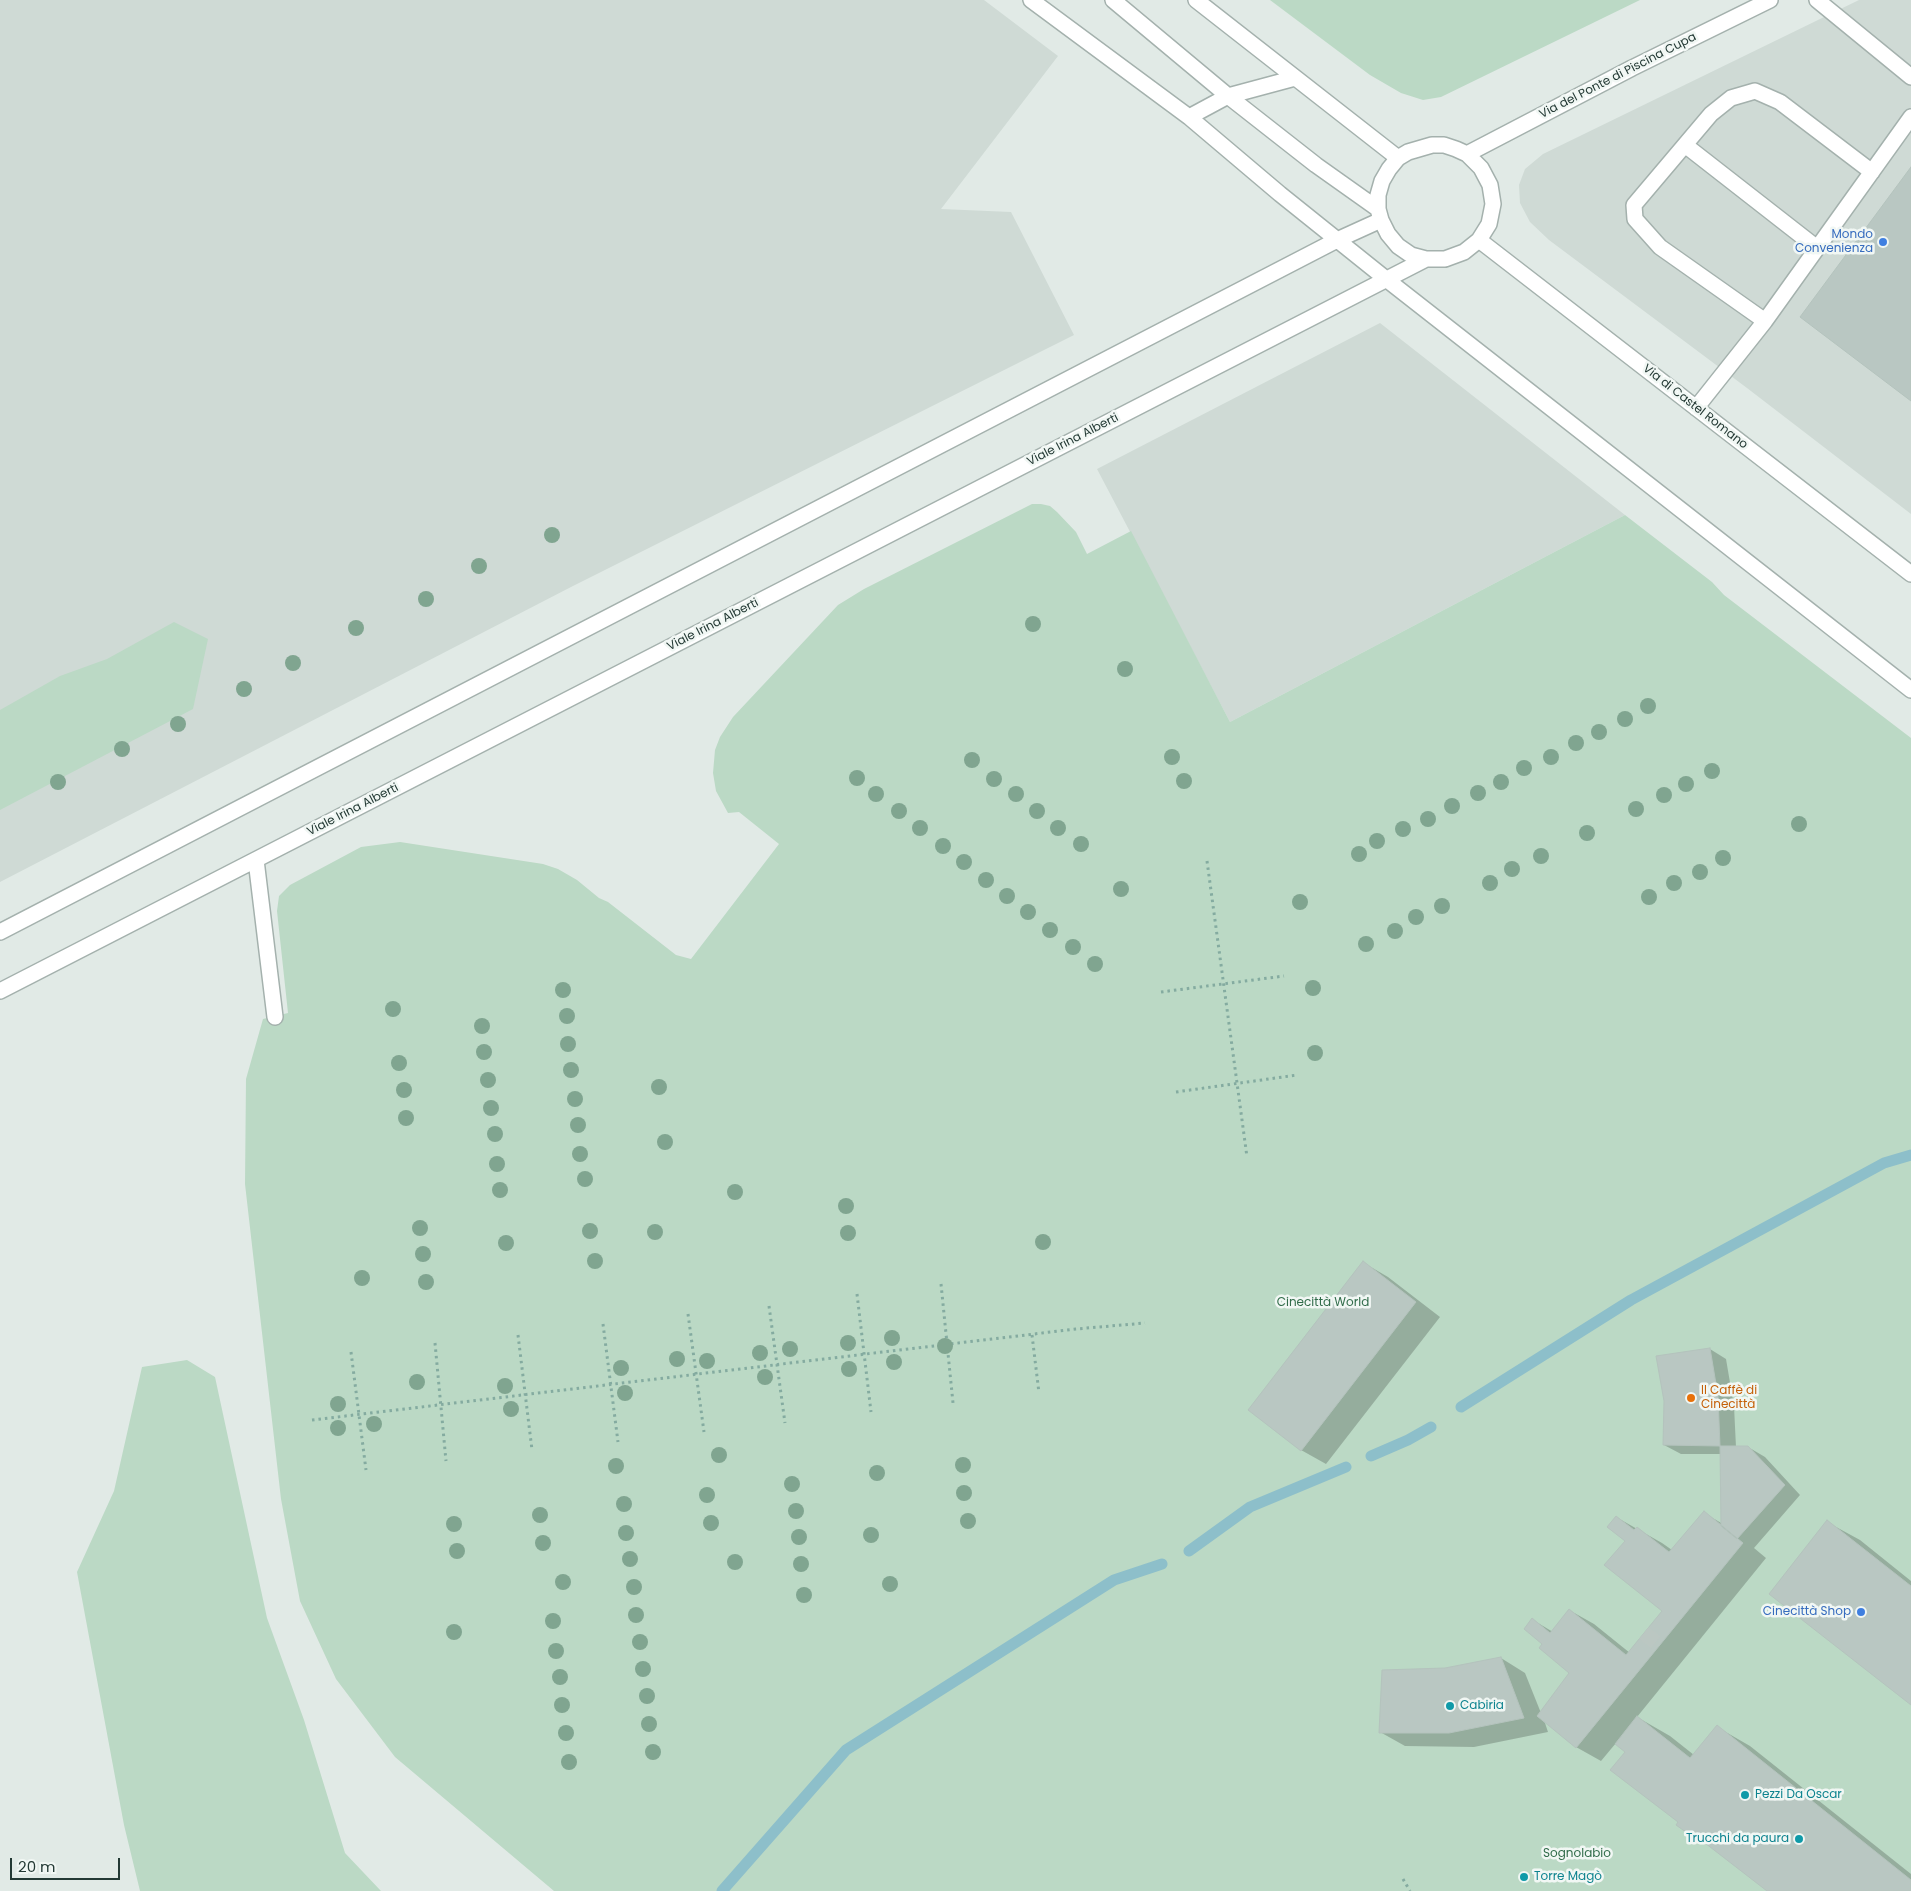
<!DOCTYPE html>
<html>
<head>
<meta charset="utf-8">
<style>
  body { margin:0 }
  #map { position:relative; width:1911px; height:1891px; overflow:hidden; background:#e1eae6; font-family:Poppins,sans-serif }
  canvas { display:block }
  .scale { position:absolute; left:10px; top:1858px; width:110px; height:22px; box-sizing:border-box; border:2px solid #233934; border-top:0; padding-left:6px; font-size:15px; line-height:18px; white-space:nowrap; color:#233934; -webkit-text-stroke:4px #f1f7f4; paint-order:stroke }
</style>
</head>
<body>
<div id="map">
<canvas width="1911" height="1891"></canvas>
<div class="scale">20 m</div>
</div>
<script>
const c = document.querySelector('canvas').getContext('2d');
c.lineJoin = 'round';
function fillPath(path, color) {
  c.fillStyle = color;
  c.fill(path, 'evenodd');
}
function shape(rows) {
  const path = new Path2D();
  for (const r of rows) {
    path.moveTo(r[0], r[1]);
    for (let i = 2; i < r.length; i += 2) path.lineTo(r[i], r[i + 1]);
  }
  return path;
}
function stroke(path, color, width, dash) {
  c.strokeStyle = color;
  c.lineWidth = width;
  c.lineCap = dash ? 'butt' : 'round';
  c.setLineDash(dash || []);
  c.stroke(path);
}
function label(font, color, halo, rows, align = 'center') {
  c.font = font + ' Poppins,sans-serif';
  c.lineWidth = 5;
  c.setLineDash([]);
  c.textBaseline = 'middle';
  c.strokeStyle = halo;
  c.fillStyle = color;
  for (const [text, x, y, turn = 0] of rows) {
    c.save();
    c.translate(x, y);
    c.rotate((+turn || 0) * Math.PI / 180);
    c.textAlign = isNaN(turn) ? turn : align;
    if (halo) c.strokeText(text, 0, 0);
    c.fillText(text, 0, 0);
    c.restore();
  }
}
fillPath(shape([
  [0,0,984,0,1058,56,941,209,1011,212,1074,335,571,587,0,882],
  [1859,0,1911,0,1911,514,1747,388,1549,240,1530,222,1520,203,1519,185,1525,169,1543,154],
  [1380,323,1625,515,1230,722,1097,469]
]), '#cfdad5');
fillPath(shape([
  [1270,0,1640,0,1441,97,1423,100,1401,93,1370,75],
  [1032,504,1041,504,1050,506,1057,512,1076,532,1087,554,1131,531,1230,722,1625,515,1712,582,1724,595,1911,738,1911,1891,554,1891,395,1757,336,1679,300,1601,281,1499,245,1184,246,1079,263,1019,288,1013,277,911,279,896,290,885,361,847,400,842,543,864,558,869,577,880,599,898,608,902,676,955,691,959,779,844,739,812,728,813,716,791,713,773,715,750,720,737,733,717,838,605,864,589],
  [174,622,208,639,193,709,0,810,0,710,60,676,107,659],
  [187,1360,215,1377,267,1618,304,1720,345,1853,381,1891,140,1891,124,1825,77,1572,114,1491,142,1367]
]), '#bbd9c5');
fillPath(shape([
  [1364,1263,1388,1277,1440,1317,1326,1464,1301,1450],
  [1710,1349,1726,1359,1734,1406,1736,1447,1748,1447,1765,1457,1800,1495,1754,1548,1766,1558,1637,1717,1670,1736,1694,1755,1717,1727,1750,1746,1911,1874,1911,1891,1769,1891,1710,1846,1678,1824,1679,1822,1626,1751,1616,1743,1601,1761,1576,1747,1544,1720,1548,1732,1474,1747,1405,1746,1380,1732,1445,1669,1501,1658,1525,1673,1541,1713,1571,1673,1543,1644,1533,1620,1553,1632,1569,1610,1594,1624,1630,1653,1664,1611,1626,1541,1616,1517,1662,1543,1672,1550,1704,1513,1723,1524,1722,1454,1681,1454,1664,1445],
  [1827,1522,1860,1540,1911,1581,1911,1703]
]), '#0003');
stroke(shape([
  [1461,1407,1631,1300,1884,1163,1911,1155],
  [1371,1456,1408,1440,1431,1427],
  [1189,1551,1250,1507,1346,1467],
  [722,1891,846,1750,1114,1580,1162,1564]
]), '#8dbfca', 11);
const building = shape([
  [1911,167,1911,401,1800,317,1911,167],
  [1363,1261,1416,1302,1301,1451,1248,1410,1363,1261],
  [1710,1348,1718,1396,1720,1446,1663,1445,1664,1401,1656,1356,1710,1348],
  [1720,1446,1748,1446,1785,1485,1737,1539,1721,1526,1720,1446],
  [1704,1511,1743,1543,1576,1748,1537,1716,1569,1673,1539,1648,1542,1644,1524,1629,1532,1618,1550,1633,1569,1609,1626,1655,1662,1611,1604,1565,1625,1541,1607,1527,1616,1516,1634,1530,1637,1527,1669,1552,1704,1511],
  [1827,1520,1911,1586,1911,1705,1769,1594,1827,1520],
  [1501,1657,1524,1718,1449,1733,1379,1733,1382,1670,1445,1668,1501,1657],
  [1637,1716,1690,1758,1717,1725,1911,1880,1911,1891,1767,1891,1692,1833,1690,1835,1676,1825,1678,1822,1610,1770,1625,1752,1615,1744,1637,1716]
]);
fillPath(building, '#b9c7c2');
stroke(building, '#b4c3bd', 1);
stroke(shape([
  [1644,1633,1659,1645]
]), '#bbc7c2', 15, [15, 8]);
const minor = shape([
  [1031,0,1189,117,1280,194,1386,279,1911,690],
  [1113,0,1228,96,1316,165,1378,209,1381,220,1388,234,1398,246,1411,255,1426,259,1445,259,1464,252,1479,240,1489,224,1493,204,1490,185,1481,168,1467,154,1456,149,1444,145,1432,145,1408,152,1398,158,1389,169,1382,181,1378,195,1378,209],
  [1196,0,1398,158],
  [1817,0,1911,77],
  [1189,117,1228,96,1295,78],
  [1685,145,1817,248],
  [1467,154,1632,68,1770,0],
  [1479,240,1911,574],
  [1765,321,1660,247,1635,219,1634,205,1711,114,1731,98,1755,91,1780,102,1872,172],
  [1696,408,1765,321,1911,117],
  [256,860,275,1017],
  [0,932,1337,240,1381,220],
  [0,991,1426,259]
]);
stroke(minor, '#a4b1ad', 18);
stroke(shape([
  [1207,861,1247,1157],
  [1161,992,1284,976],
  [1176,1092,1297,1075],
  [941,1284,953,1403],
  [857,1294,871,1412],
  [769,1306,785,1423],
  [688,1314,704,1432],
  [603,1324,618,1442],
  [518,1335,532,1450],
  [1032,1335,1039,1393],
  [435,1343,446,1461],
  [351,1352,366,1470],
  [312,1420,1076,1329,1145,1323],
  [1403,1879,1410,1891]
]), '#84aba0', 3, [2.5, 4]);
stroke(minor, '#fff', 15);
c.fillStyle = '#80a590';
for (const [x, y] of [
  [552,535],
  [479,566],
  [426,599],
  [1033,624],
  [356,628],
  [293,663],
  [1125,669],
  [244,689],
  [1648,706],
  [1625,719],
  [178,724],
  [1599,732],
  [1576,743],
  [122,749],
  [1172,757],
  [1551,757],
  [972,760],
  [1524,768],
  [1712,771],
  [857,778],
  [994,779],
  [1184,781],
  [58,782],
  [1501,782],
  [1686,784],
  [1478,793],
  [876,794],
  [1016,794],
  [1664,795],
  [1452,806],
  [1636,809],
  [899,811],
  [1037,811],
  [1428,819],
  [1799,824],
  [920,828],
  [1058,828],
  [1403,829],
  [1587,833],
  [1377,841],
  [1081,844],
  [943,846],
  [1359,854],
  [1541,856],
  [1723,858],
  [964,862],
  [1512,869],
  [1700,872],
  [986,880],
  [1490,883],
  [1674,883],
  [1121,889],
  [1007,896],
  [1649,897],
  [1300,902],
  [1442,906],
  [1028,912],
  [1416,917],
  [1050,930],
  [1395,931],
  [1366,944],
  [1073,947],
  [1095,964],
  [1313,988],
  [563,990],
  [393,1009],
  [567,1016],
  [482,1026],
  [568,1044],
  [484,1052],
  [1315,1053],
  [399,1063],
  [571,1070],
  [488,1080],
  [659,1087],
  [404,1090],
  [575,1099],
  [491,1108],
  [406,1118],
  [578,1125],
  [495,1134],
  [665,1142],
  [580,1154],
  [497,1164],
  [585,1179],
  [500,1190],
  [735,1192],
  [846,1206],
  [420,1228],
  [590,1231],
  [655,1232],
  [848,1233],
  [1043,1242],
  [506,1243],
  [423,1254],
  [595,1261],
  [362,1278],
  [426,1282],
  [892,1338],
  [848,1343],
  [945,1346],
  [790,1349],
  [760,1353],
  [677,1359],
  [707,1361],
  [894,1362],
  [621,1368],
  [849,1369],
  [765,1377],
  [417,1382],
  [505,1386],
  [625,1393],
  [338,1404],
  [511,1409],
  [374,1424],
  [338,1428],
  [719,1455],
  [963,1465],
  [616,1466],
  [877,1473],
  [792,1484],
  [964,1493],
  [707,1495],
  [624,1504],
  [796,1511],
  [540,1515],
  [968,1521],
  [711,1523],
  [454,1524],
  [626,1533],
  [871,1535],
  [799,1537],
  [543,1543],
  [457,1551],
  [630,1559],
  [735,1562],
  [801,1564],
  [563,1582],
  [890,1584],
  [634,1587],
  [804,1595],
  [636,1615],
  [553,1621],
  [454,1632],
  [640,1642],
  [556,1651],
  [643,1669],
  [560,1677],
  [647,1696],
  [562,1705],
  [649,1724],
  [566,1733],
  [653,1752],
  [569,1762]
]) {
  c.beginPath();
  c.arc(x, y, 8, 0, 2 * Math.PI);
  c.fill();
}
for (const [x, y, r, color] of [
  [1883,242,5,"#3f7fe0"],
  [1691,1398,5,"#e8710a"],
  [1861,1612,5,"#3f7fe0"],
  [1450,1706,5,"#0f9aa8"],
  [1745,1795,5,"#0f9aa8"],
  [1799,1839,5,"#0f9aa8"],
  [1524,1877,5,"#0f9aa8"]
]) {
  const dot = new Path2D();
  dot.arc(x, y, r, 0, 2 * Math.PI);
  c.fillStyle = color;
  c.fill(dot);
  stroke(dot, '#f1f7f4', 2);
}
label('12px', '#233934', '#f1f7f4', [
  ["Via del Ponte di Piscina Cupa",1618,76,-27],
  ["Via di Castel Romano",1695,407,38],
  ["Viale Irina Alberti",1073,440,-27],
  ["Viale Irina Alberti",713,625,-27],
  ["Viale Irina Alberti",353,810,-27]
]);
label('12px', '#366cbe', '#f1f7f4', [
  ["Mondo",1873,235],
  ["Convenienza",1873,249],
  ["Cinecittà Shop",1851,1612]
], 'right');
label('12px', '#316c4a', '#f1f7f4', [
  ["Cinecittà World",1323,1303],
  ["Sognolabio",1577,1854]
]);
label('12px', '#c56008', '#f1f7f4', [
  ["Il Caffè di",1701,1391],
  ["Cinecittà",1701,1405]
], 'left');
label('12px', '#0d838f', '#f1f7f4', [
  ["Cabiria",1460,1706],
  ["Pezzi Da Oscar",1755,1795],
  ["Trucchi da paura",1789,1839,"right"],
  ["Torre Magò",1534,1877]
], 'left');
</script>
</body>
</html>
